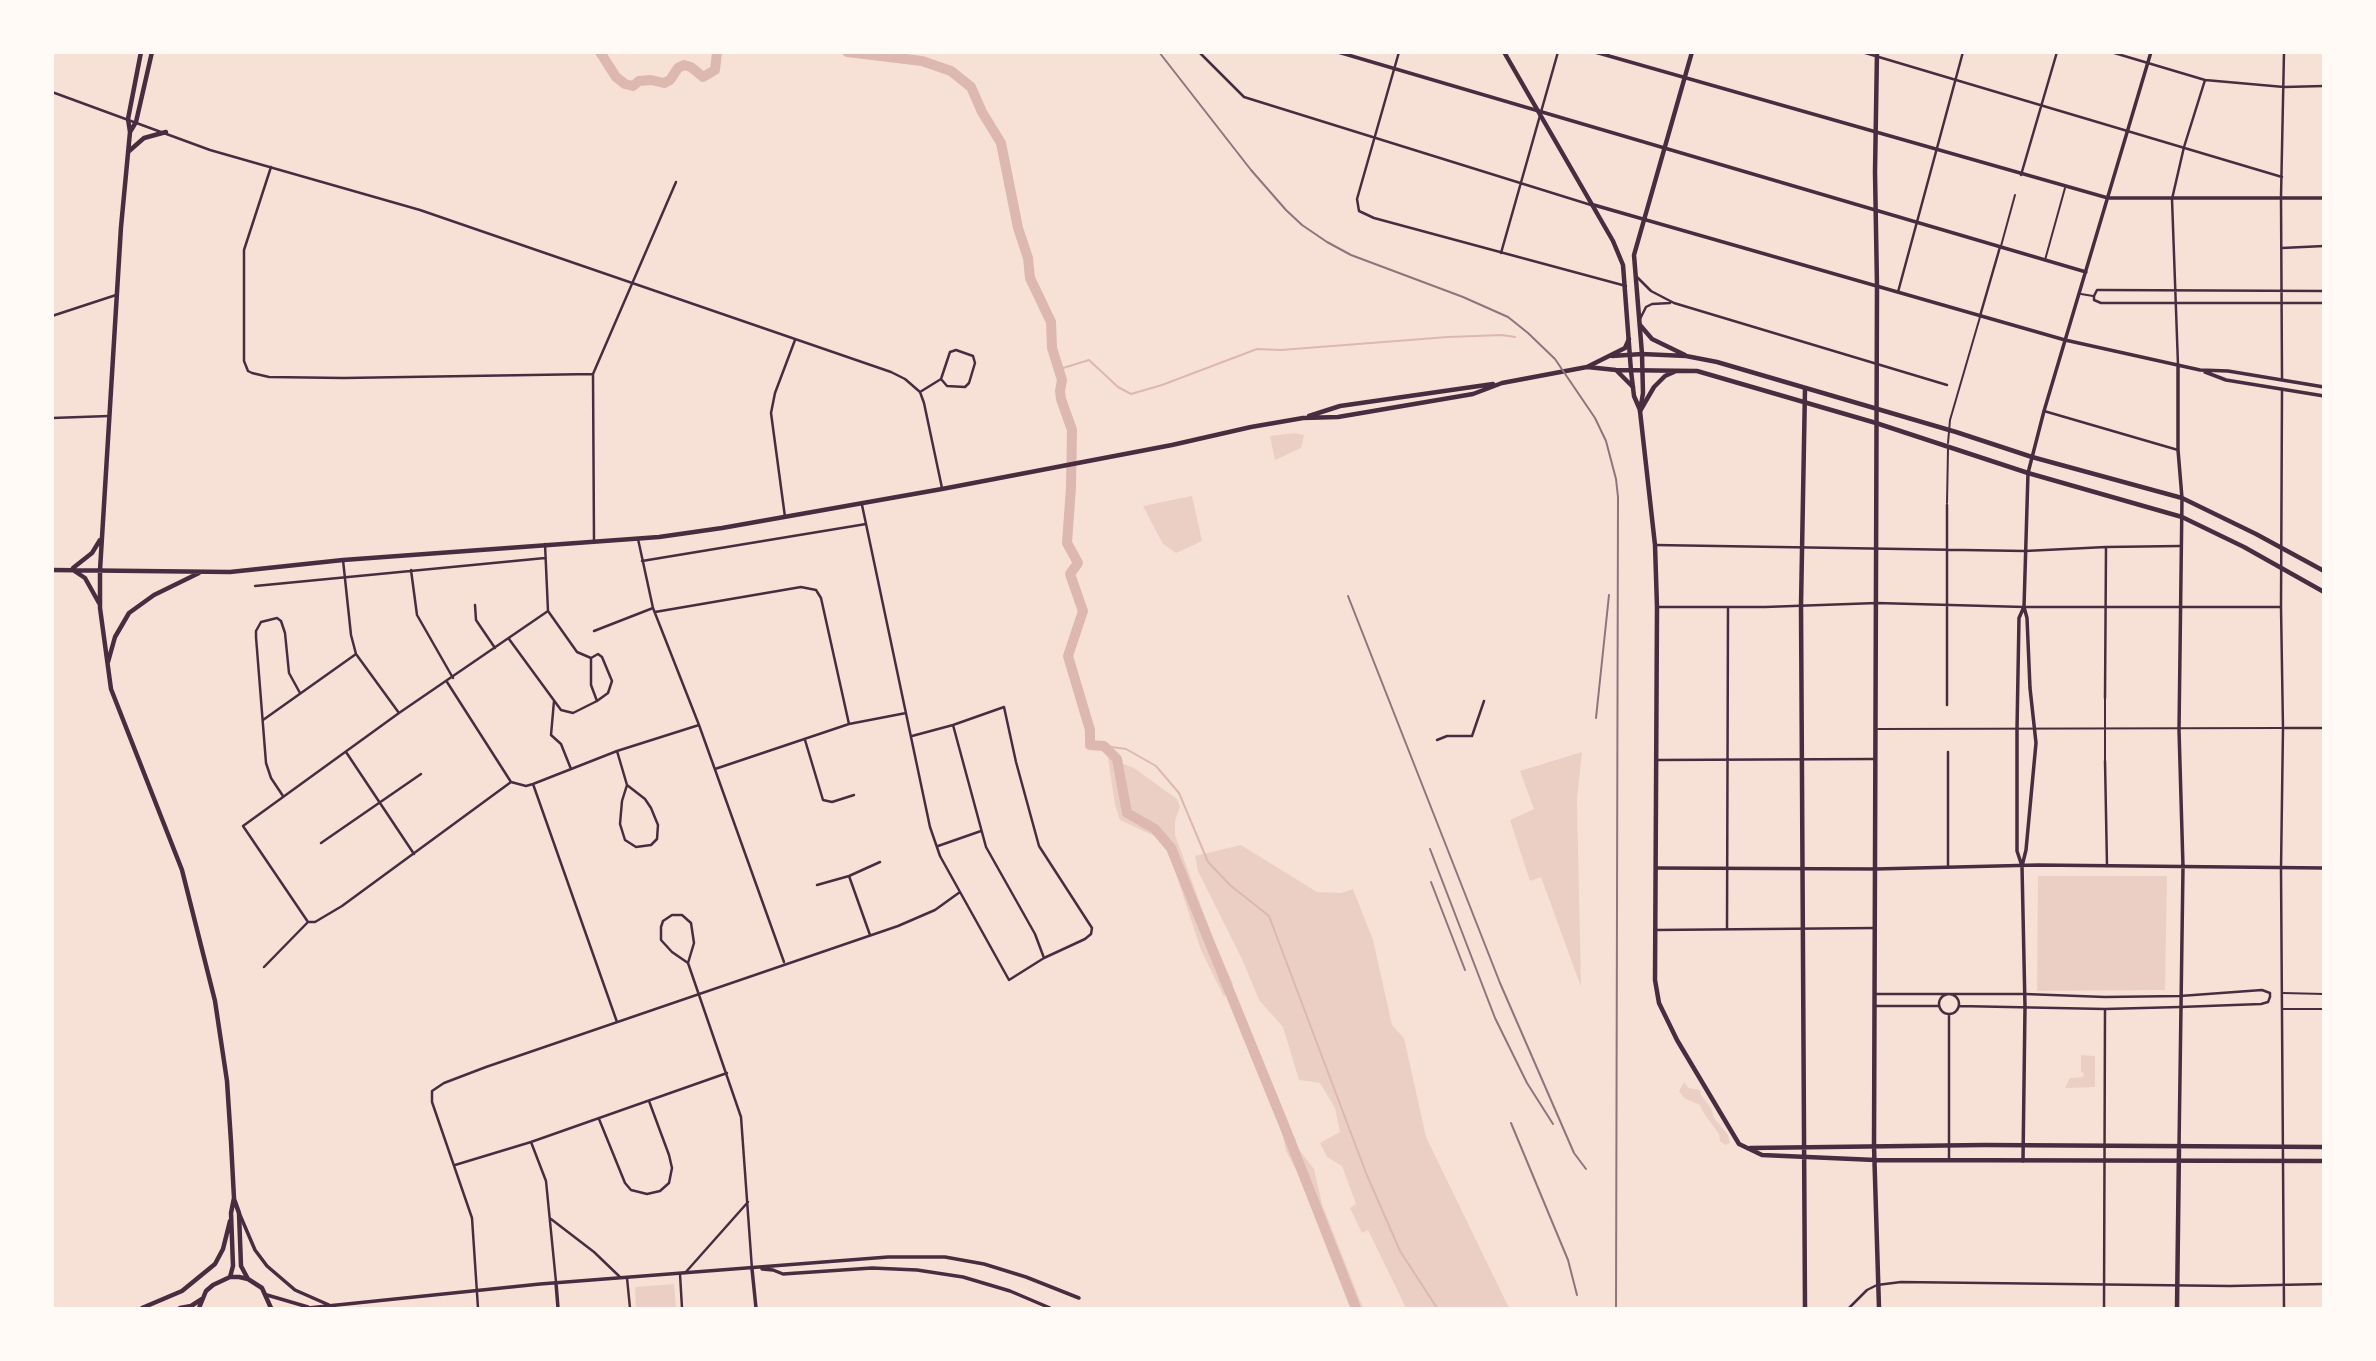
<!DOCTYPE html>
<html>
<head>
<meta charset="utf-8">
<style>
  body { margin:0 }
  #map { position:relative; width:2376px; height:1361px; overflow:hidden; background:#f7e1d7; font-family:Figtree,sans-serif }
  canvas { display:block }
  .frame { position:absolute; inset:0; border:54px solid #fffaf5; pointer-events:none }
</style>
</head>
<body>
<div id="map">
<canvas width="2376" height="1361"></canvas>
<div class="frame"></div>
</div>
<script>
const c = document.querySelector('canvas').getContext('2d');
c.lineJoin = 'round';
function fillPath(path, color) {
  c.fillStyle = color;
  c.fill(path, 'evenodd');
}
function shape(rows) {
  const path = new Path2D();
  for (const r of rows) {
    if (r.length === 3) {
      path.moveTo(r[0] + r[2], r[1]);
      path.arc(r[0], r[1], r[2], 0, 2 * Math.PI);
      continue;
    }
    path.moveTo(r[0], r[1]);
    for (let i = 2; i < r.length; i += 2) path.lineTo(r[i], r[i + 1]);
  }
  return path;
}
function stroke(path, color, width, dash) {
  c.strokeStyle = color;
  c.lineWidth = width;
  c.lineCap = dash ? 'butt' : 'round';
  c.setLineDash(dash || []);
  c.stroke(path);
}
fillPath(shape([
  [1294,433,1304,435,1301,448,1275,460,1270,436],
  [1192,496,1202,541,1176,553,1163,544,1143,506],
  [1582,752,1577,799,1581,987,1541,877,1530,881,1510,820,1534,809,1520,771],
  [1108,758,1134,768,1177,799,1180,807,1175,821,1175,835,1214,941,1233,984,1224,997,1201,950,1165,841,1120,820,1115,805],
  [1241,845,1317,892,1341,893,1353,889,1373,940,1392,1025,1404,1038,1426,1137,1509,1308,1406,1308,1368,1230,1362,1233,1350,1208,1356,1204,1342,1166,1327,1157,1320,1143,1340,1132,1335,1108,1320,1083,1299,1080,1283,1027,1259,1000,1242,959,1198,871,1195,856],
  [2038,876,2167,876,2165,990,2037,991],
  [2081,1055,2095,1056,2095,1087,2065,1088,2070,1078,2083,1077,2084,1073,2081,1072],
  [1684,1082,1689,1088,1700,1090,1701,1095,1711,1108,1714,1118,1728,1135,1730,1143,1725,1145,1720,1141,1719,1134,1703,1112,1700,1105,1684,1098,1679,1091],
  [1283,1137,1295,1137,1297,1147,1314,1169,1322,1204,1363,1308,1350,1308,1297,1172,1286,1151],
  [674,1284,676,1308,636,1308,635,1287]
]), '#ebcfc5');
stroke(shape([
  [1060,369,1089,360,1118,387,1131,394,1162,385,1257,349,1281,350,1448,337,1502,335,1515,337],
  [1104,746,1126,749,1156,766,1179,793,1208,862,1230,885,1269,916,1366,1173,1400,1251,1437,1308]
]), '#dcb8b0', 2);
stroke(shape([
  [600,52,616,77,625,84,633,86,639,81,651,80,664,83,670,80,678,68,684,65,691,67,703,77,715,70,717,52],
  [847,52,922,61,951,71,971,87,982,112,1001,143,1018,228,1028,258,1030,278,1051,322,1052,348,1062,380,1060,391,1061,399,1072,430,1071,487,1067,543,1078,563,1070,574,1083,611,1068,656,1090,730,1090,745,1104,746,1117,759,1127,813,1155,829,1171,848,1284,1125,1356,1308]
]), '#dcb8b0', 10);
stroke(shape([
  [2001,246,2015,195],
  [2283,993,2324,994],
  [2283,1009,2324,1009]
]), '#4a2c40', 2);
stroke(shape([
  [2045,260,2065,188],
  [2081,294,2093,296],
  [1948,443,1950,420,1980,317],
  [1947,503,1948,449],
  [1878,729,2282,728],
  [2105,760,2105,699]
]), '#4a2c40', 2);
stroke(shape([
  [1199,52,1244,97,1591,205],
  [1399,52,1357,199,1359,211,1374,218,1626,286],
  [1862,52,2282,177],
  [2111,52,2205,80,2284,87,2324,86],
  [52,92,210,150,420,210,891,372,905,379,920,392,924,403,942,488],
  [271,167,244,250,244,361,248,371,252,373,269,377,344,378,593,374],
  [2021,175,2057,52],
  [2282,248,2324,246],
  [1501,253,1558,52],
  [1636,276,1651,291,1674,303,1947,385],
  [2324,291,2101,290,2097,290,2094,296,2094,300,2101,303,2324,303],
  [1898,292,1963,52],
  [52,316,116,295],
  [1980,316,2000,247],
  [1640,319,1646,307,1652,304,1670,303],
  [2178,365,2172,199,2184,147,2205,80],
  [2282,379,2281,197,2284,52],
  [2282,389,2281,607,2283,728,2281,869,2284,1308],
  [920,392,941,379,947,386,965,387,969,383,975,363,973,356,956,350,950,352,941,379],
  [2044,411,2178,450],
  [52,418,109,416],
  [862,505,930,827,940,856,1009,980,1044,958,1035,934,986,847,953,725],
  [785,517,771,413,775,393,795,340],
  [638,539,653,608,699,725,784,962],
  [594,542,593,374,676,182],
  [1655,545,2025,551,2106,547,2180,546],
  [343,560,351,635,356,654,399,713],
  [642,561,866,524],
  [411,570,417,615,453,678],
  [255,586,545,558],
  [475,605,476,620,495,648],
  [1657,607,1765,607,1877,603,2024,607,2280,607],
  [548,611,399,713,243,826,308,922,315,922,342,906,511,782,526,786,533,784,617,751,699,725],
  [655,612,801,587,816,590,821,598,849,724],
  [594,631,653,608],
  [509,639,561,710,573,713,597,701,591,685,591,658,577,652,548,611,545,544],
  [591,658,598,654,602,657,612,681,608,693,597,701],
  [447,682,511,782],
  [2105,698,2106,547],
  [554,701,551,735,561,744,571,769],
  [1947,705,1947,505],
  [263,720,356,654],
  [2285,728,2324,728],
  [912,736,953,725,1004,707,1016,762,1039,846,1092,928,1091,934,1085,939,1044,958],
  [805,740,823,800,832,802,854,795],
  [1437,740,1447,736,1472,736,1484,701],
  [617,751,627,785,645,799,651,808,658,825,657,839,651,845,636,847,625,840,620,824,622,801,627,785],
  [346,752,414,854],
  [1948,752,1948,867],
  [1656,760,1874,759],
  [2105,761,2107,866],
  [715,769,849,724,906,713],
  [533,784,617,1022],
  [283,796,271,778,266,763,256,637,256,631,261,622,277,618,281,621,285,633,289,673,300,693],
  [321,843,421,774],
  [938,846,981,831],
  [849,876,870,935],
  [817,885,849,876,880,862],
  [1727,929,1728,607],
  [1655,930,1875,928],
  [688,963,672,952,661,940,661,927,663,921,672,915,682,915,691,923,694,943,688,963,741,1117,752,1269],
  [264,967,308,922],
  [1949,1004,10],
  [1876,994,2025,994,2105,997,2180,996,2262,990,2270,993,2270,997,2268,1002,2261,1004,2180,1007,2105,1009,1959,1006],
  [1876,1006,1939,1006],
  [599,1119,625,1183,631,1190,647,1194,660,1191,669,1183,672,1168,669,1155,649,1101],
  [531,1142,546,1181,556,1282],
  [1949,1160,1949,1014],
  [455,1165,531,1142,727,1073],
  [551,1219,594,1252,620,1277],
  [685,1273,748,1202],
  [680,1274,682,1308],
  [627,1278,630,1308],
  [478,1308,472,1218,432,1102,432,1091,444,1083,486,1067,898,926,935,910,960,892],
  [1849,1308,1867,1290,1877,1285,1901,1282,2230,1286,2324,1284],
  [2104,1308,2105,1009]
]), '#4a2c40', 2.5);
stroke(shape([
  [1338,52,2086,272],
  [1595,52,2108,198,2324,198],
  [1594,205,2065,340,2200,370,2228,371,2324,387],
  [2178,365,2178,450,2182,498,2179,730,2183,867,2179,1147],
  [2205,372,2226,380,2324,396],
  [2022,866,2017,851,2017,729,2019,618,2023,609],
  [1656,868,1875,869,2038,865,2324,868],
  [2023,1161,2025,1007,2022,866,2026,850,2036,743,2030,688,2027,618,2024,607,2028,473,2044,411,2151,52],
  [240,1215,255,1250,267,1266,295,1290,329,1305],
  [752,1269,756,1308],
  [762,1269,773,1270,783,1274,872,1268,917,1270,963,1277,1010,1291,1050,1308],
  [556,1283,558,1308],
  [267,1295,308,1307],
  [308,1308,540,1284,888,1257,945,1257,984,1264,1026,1277,1079,1298]
]), '#4a2c40', 3.5);
stroke(shape([
  [1504,52,1613,241,1623,265,1631,371,1634,396,1640,410],
  [1692,52,1634,255,1642,354,1643,393,1640,411,1655,545,1657,607,1655,980,1659,1003,1677,1040,1739,1144,1762,1155,1875,1160,2324,1161],
  [1877,52,1875,172,1877,286,1874,1146,1879,1308],
  [1750,1148,1984,1145,2324,1147],
  [1805,1308,1801,605,1805,389],
  [2177,1308,2179,1147]
]), '#4a2c40', 4.5);
stroke(shape([
  [141,52,128,119,130,132,121,227,100,570,100,608,111,689,182,870,215,1001,227,1081,231,1142,234,1198,231,1213,233,1266,230,1277],
  [130,132,136,122,152,52],
  [128,152,144,138,166,132],
  [1640,325,1652,339,1685,355],
  [1612,356,1642,354,1686,356,1717,362,1956,432,2032,457,2182,498,2256,534,2324,571],
  [1587,367,1616,370,1697,371,1876,423,2028,473,2182,517,2244,547,2324,592],
  [1617,371,1633,387],
  [1502,383,1587,367,1625,348,1629,339],
  [1640,411,1654,387,1665,376,1676,371],
  [1309,416,1340,406,1493,384],
  [73,568,92,553,100,540],
  [52,570,230,572,343,560,659,537,722,528,942,489,1172,445,1251,427,1303,418,1338,417,1473,394,1502,383],
  [73,570,85,578,99,603],
  [108,662,115,637,129,613,154,595,199,573],
  [234,1199,239,1213,241,1266,248,1279],
  [142,1308,182,1291,215,1264,223,1249,230,1221],
  [180,1308,191,1306,202,1299],
  [199,1308,206,1291,213,1285,230,1277,239,1277,248,1279,262,1288,271,1308]
]), '#4a2c40', 4.5);
stroke(shape([
  [1159,52,1251,170,1286,210,1302,225,1327,242,1351,255,1463,297,1508,317,1528,333,1555,359,1595,418,1606,441,1616,479,1618,497,1616,1308],
  [1348,596,1500,983,1574,1153,1586,1169],
  [1596,718,1609,595],
  [1430,849,1495,1018,1527,1083,1553,1124],
  [1431,882,1465,970],
  [1511,1123,1568,1260,1577,1295]
]), '#8f747c', 2);
</script>
</body>
</html>
